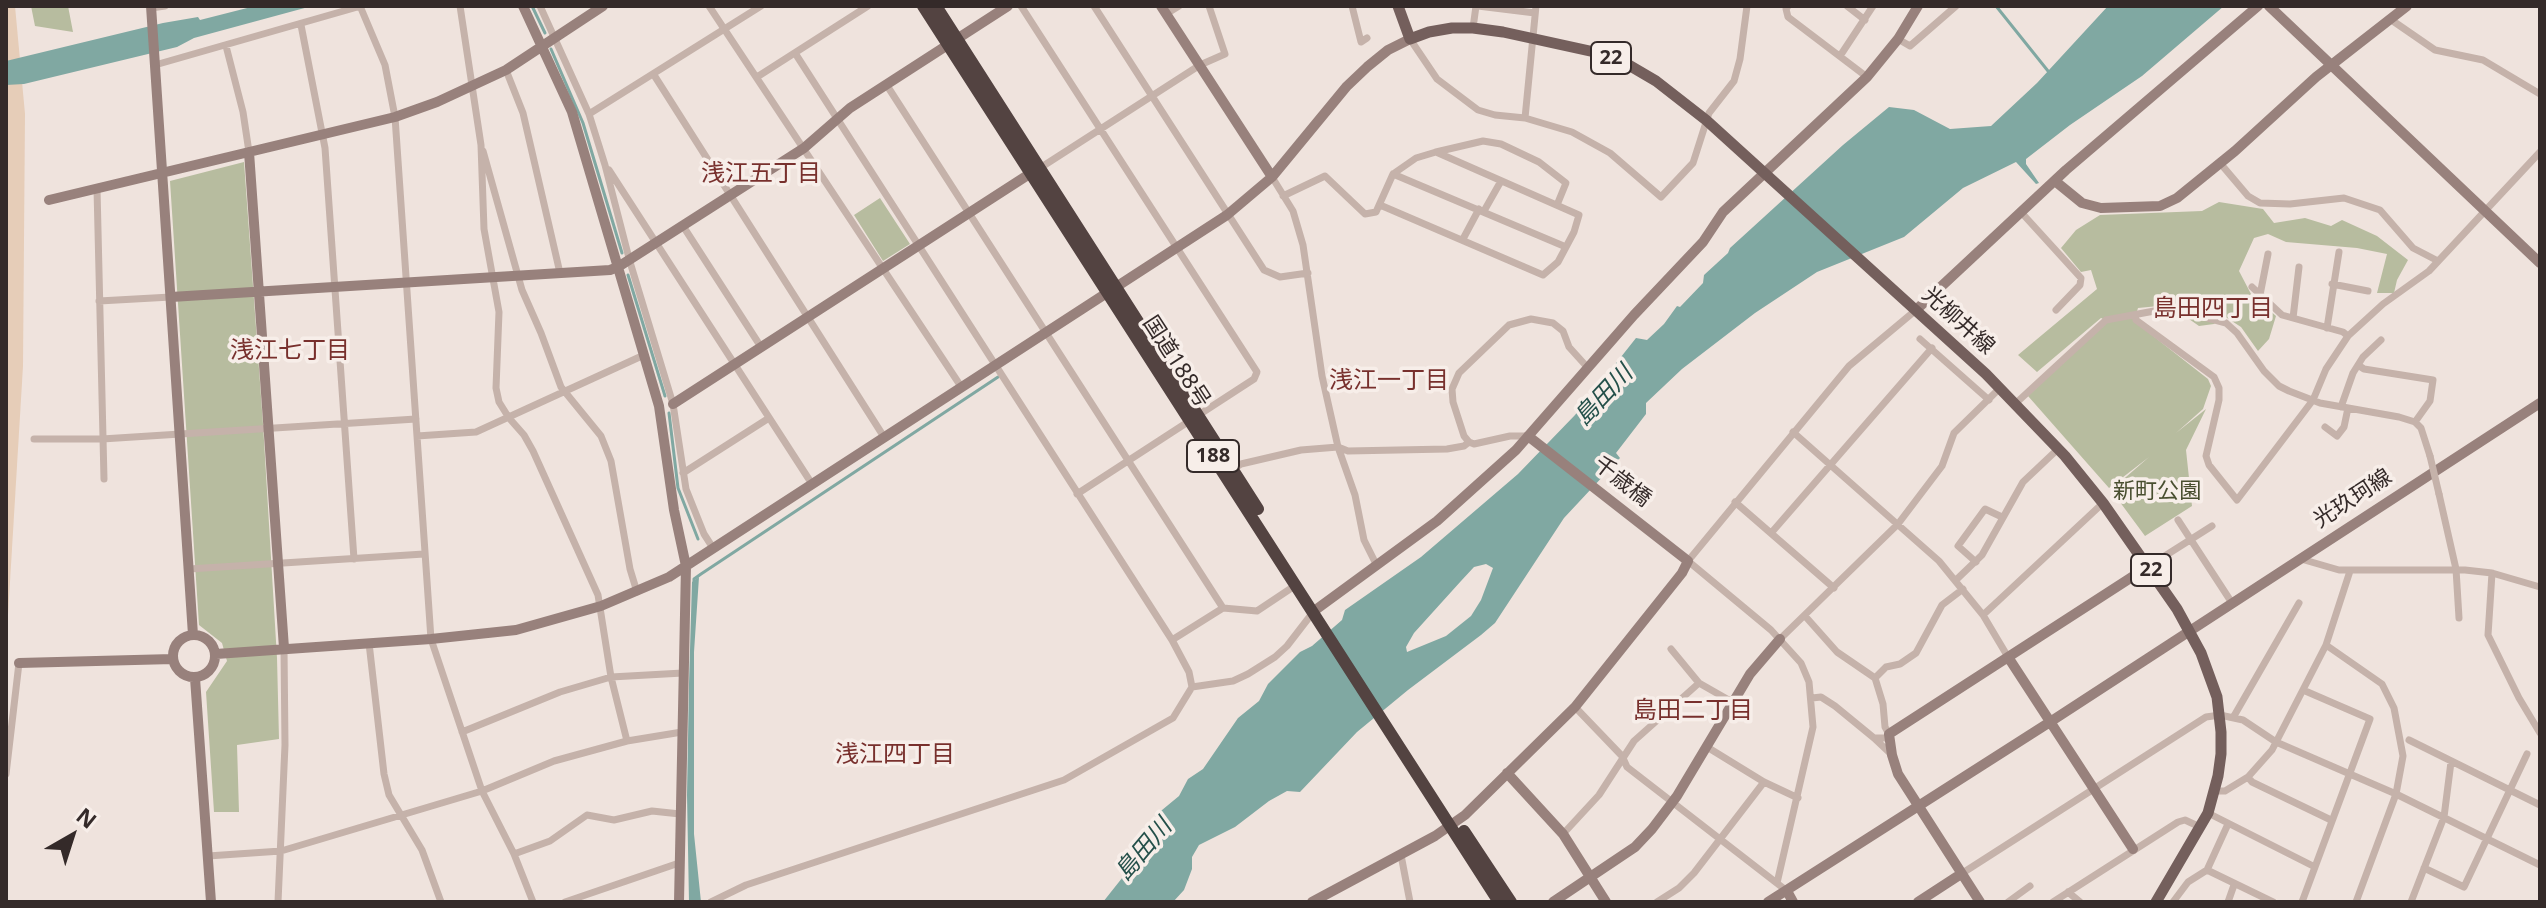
<!DOCTYPE html>
<html>
<head>
<meta charset="utf-8">
<style>
  body { margin:0 }
  #map { position:relative; width:2546px; height:908px; overflow:hidden; background:#efe3dd; font-family:"Noto Sans",sans-serif }
  canvas { display:block }
  .frame { position:absolute; inset:0; border:8px solid #342a29; pointer-events:none }
  .north { position:absolute; left:32px; top:796px; width:80px; height:80px; -webkit-text-stroke:6px #f7eee9; paint-order:stroke; rotate:39deg; font-size:22px; font-weight:700; line-height:32px; text-align:center; color:#342a29 }
  .north::after { content:''; display:block; margin:auto; width:28px; height:36px; background:#342a29; clip-path:polygon(50% 0,100% 100%,50% 72%,0 100%) }
</style>
</head>
<body>
<div id="map">
<canvas width="2546" height="908"></canvas>
<div class="frame"></div>
<div class="north">N</div>
</div>
<script>
const c = document.querySelector('canvas').getContext('2d');
c.lineJoin = 'round';
function fillPath(path, color) {
  c.fillStyle = color;
  c.fill(path, 'evenodd');
}
function shape(rows) {
  const path = new Path2D();
  for (const r of rows) {
    if (r.length === 3) {
      path.moveTo(r[0] + r[2], r[1]);
      path.arc(r[0], r[1], r[2], 0, 2 * Math.PI);
      continue;
    }
    path.moveTo(r[0], r[1]);
    for (let i = 2; i < r.length; i += 2) path.lineTo(r[i], r[i + 1]);
  }
  return path;
}
function stroke(path, color, width, dash) {
  c.strokeStyle = color;
  c.lineWidth = width;
  c.lineCap = dash ? 'butt' : 'round';
  c.setLineDash(dash || []);
  c.stroke(path);
}
function label(font, color, halo, rows, align = 'center') {
  c.font = font + ' "Noto Sans","Noto Sans JP",sans-serif';
  c.lineWidth = 7;
  c.setLineDash([]);
  c.textBaseline = 'middle';
  c.strokeStyle = halo;
  c.fillStyle = color;
  for (const [text, x, y, turn = 0] of rows) {
    c.save();
    c.translate(x, y);
    c.rotate((+turn || 0) * Math.PI / 180);
    c.textAlign = isNaN(turn) ? turn : align;
    if (halo) c.strokeText(text, 0, 0);
    c.fillText(text, 0, 0);
    c.restore();
  }
}
fillPath(shape([
  [31,6,68,6,73,32,35,26],
  [244,162,263,424,277,658,279,739,237,745,239,812,214,812,206,692,227,661,222,643,199,625,170,181],
  [880,198,910,244,883,261,854,215],
  [2219,202,2263,209,2274,223,2305,218,2331,226,2342,220,2377,236,2408,260,2397,280,2394,293,2377,293,2387,254,2357,248,2286,242,2268,234,2254,238,2239,271,2251,294,2276,316,2269,339,2258,351,2241,327,2224,316,2214,324,2199,326,2169,305,2138,308,2134,321,2208,379,2211,386,2203,409,2176,433,2206,409,2186,450,2192,506,2145,536,2111,490,2149,457,2109,488,2028,396,2107,321,2101,318,2037,372,2018,355,2097,289,2091,270,2081,272,2061,248,2076,230,2100,215,2202,211]
]), '#b7bc9f');
fillPath(shape([
  [6,6,15,6,25,114,23,366,6,648]
]), '#e6cdb8');
fillPath(shape([
  [255,6,312,6,194,38,177,47,24,84,6,85,6,61,163,23,198,17,200,20],
  [2108,6,2224,6,2142,76,2070,125,2026,159,2026,164,2039,183,2036,184,2016,162,1963,188,1904,237,1817,272,1755,313,1682,369,1646,403,1646,414,1616,453,1620,458,1564,518,1495,623,1481,635,1408,690,1357,732,1300,792,1287,791,1269,801,1235,827,1199,845,1192,857,1192,869,1184,890,1173,902,1103,902,1134,863,1133,854,1156,815,1179,796,1188,779,1203,769,1238,718,1259,701,1268,684,1300,652,1312,646,1342,620,1345,610,1421,557,1518,474,1575,415,1636,338,1647,340,1664,324,1677,306,1680,307,1703,283,1704,275,1728,253,1730,248,1843,145,1889,107,1914,110,1950,129,1991,126,2037,83],
  [1486,564,1493,568,1481,600,1471,616,1446,636,1407,652,1406,647,1414,633,1461,581,1474,567],
  [699,577,694,652,694,834,701,902,689,902,687,795,689,684,692,582]
]), '#80a8a2');
stroke(shape([
  [532,6,545,33],
  [1996,6,2048,71],
  [551,49,583,123,622,253],
  [628,275,665,396],
  [669,413,678,488,698,539],
  [694,582,694,579,701,574,998,377]
]), '#80a8a2', 3);
stroke(shape([
  [360,6,385,65,395,117,431,639,482,791,514,854,533,902],
  [460,6,481,145,484,229,499,312,496,388,499,402,509,418,524,435,533,451,598,595,611,677,627,741],
  [540,6,589,114,605,165,630,262,673,404,686,489,704,534,713,548],
  [709,6,962,388],
  [1021,6,1257,372,1254,379,1077,494],
  [1094,6,1264,270,1280,277,1308,273],
  [1352,6,1361,42,1367,38],
  [1478,6,1535,13],
  [1788,6,1786,9,1788,17,1867,77],
  [1847,6,1865,20],
  [151,8,165,6],
  [1166,14,1179,6],
  [2390,19,2435,50,2483,60,2540,94],
  [301,25,325,148,354,559],
  [1473,28,1476,6],
  [1410,39,1437,79,1478,110,1495,115,1525,118,1572,132,1610,153,1661,197,1693,163,1709,113,1734,81,1740,59,1747,6],
  [1898,39,1910,46,1956,6],
  [226,46,243,112,249,152],
  [1840,56,1873,6],
  [155,65,361,6],
  [506,70,523,113,560,273],
  [654,75,884,437],
  [757,77,868,6],
  [886,84,1223,608],
  [589,114,761,6],
  [1525,118,1536,6],
  [483,151,522,290,541,333,561,387,601,436,611,461,630,569,637,592],
  [1436,152,1483,141,1501,144,1539,162,1566,183,1557,205],
  [2220,163,2248,196,2260,203,2290,204,2344,198,2380,210,2413,248,2438,261],
  [1040,168,1200,65,1225,54,1209,6],
  [609,170,812,484],
  [1393,174,1566,247],
  [1272,177,1293,211,1303,245,1322,376,1338,447,1355,495,1364,540,1377,566],
  [97,189,104,479],
  [1283,196,1325,176,1365,214,1376,212,1393,174,1416,158,1436,152,1579,215,1574,232,1558,262,1543,275,1380,205],
  [1484,211,1501,181],
  [2020,211,2081,278,2080,285,2056,310],
  [683,226,761,347],
  [1463,239,1479,209],
  [2332,284,2368,291],
  [2252,287,2282,315,2343,332,2348,336],
  [2260,295,2268,254],
  [99,301,171,297],
  [2135,315,2136,320,2214,377,2219,388,2219,400,2206,456,2209,465,2237,500,2313,400,2326,369,2348,336,2383,304,2429,271,2540,152],
  [2293,318,2299,267],
  [2327,328,2339,252],
  [1920,339,1989,400],
  [2358,365,2364,369,2433,380,2430,401,2415,422],
  [2015,404,2106,320,2165,309,2178,310,2226,323,2237,333,2264,371,2279,386,2289,391,2320,403,2399,417,2415,422,2421,428,2430,456],
  [2341,407,2353,373,2363,357,2381,340],
  [2325,427,2337,436,2344,427,2348,408],
  [1793,432,1939,561,1983,615,2008,657],
  [417,436,476,432,644,355],
  [34,439,102,439,416,419],
  [1469,442,1464,436,1453,402,1452,389,1459,373,1509,325,1531,319,1553,323,1563,331,1569,347,1588,368],
  [1230,471,1241,464,1301,450,1338,447,1348,451,1447,449,1464,446,1469,442,1474,444,1510,436,1528,436],
  [683,473,769,418],
  [2439,494,2456,569,2459,618],
  [1735,502,1834,588],
  [2178,520,2232,603],
  [1772,532,1932,348],
  [2301,559,2339,570,2465,570,2492,573,2540,587],
  [1976,562,1958,546,1985,509,2002,517],
  [2149,566,2212,526],
  [189,569,424,554],
  [2492,573,2488,635,2519,698,2540,733],
  [1956,580,1982,555,2023,482,2059,448],
  [1983,615,2103,503],
  [1805,616,1837,652,1875,678,1883,704,1885,727,1889,734],
  [1780,639,1898,524,1942,466,1954,433,2000,388],
  [1172,640,1223,608,1257,611,1296,585],
  [369,643,384,774,389,795,422,850,441,902],
  [2326,645,2382,684,2394,708,2403,756,2396,794,2356,902],
  [1671,649,1699,683,1734,703],
  [1875,678,1886,667,1900,664,1916,653,1942,605,1963,589],
  [1192,687,1233,681,1248,674,1275,657,1287,646,1314,611],
  [1812,698,1821,697,1835,706,1874,738],
  [1575,707,1622,756,1627,767,1787,891],
  [2234,716,2299,603],
  [462,732,560,692,611,677,683,673],
  [1888,738,1874,738,1892,755],
  [2409,740,2540,805],
  [1707,747,1764,782,1798,798],
  [6,774,19,663],
  [2248,777,2252,782,2331,820],
  [2214,791,2225,791,2248,777,2272,750,2326,645,2350,571],
  [2208,813,2315,867],
  [1563,834,1599,795,1634,741,1699,683],
  [514,854,550,841,587,815,614,820,652,811,680,814],
  [1401,855,1410,902],
  [208,856,281,851,482,791,554,761,627,741,682,732],
  [2424,868,2464,887,2527,754],
  [2207,870,2273,902],
  [1961,874,2206,717,2220,715,2243,720,2276,742,2396,794,2540,865],
  [1777,883,1813,727,1809,682,1801,663,1771,630,1688,561,1849,366,1916,310],
  [2068,892,2080,902],
  [278,902,285,745,284,648],
  [565,902,679,863],
  [711,902,746,885,1064,780,1173,718,1192,687,1189,672,1172,640,795,53],
  [1657,902,1679,888,1694,873,1764,782],
  [2008,902,2030,886],
  [2053,902,2178,822,2185,820,2200,827],
  [2173,902,2188,882,2207,870,2228,824],
  [2228,902,2234,885],
  [2302,902,2370,719,2303,690],
  [2411,902,2444,817,2451,762]
]), '#c5b2aa', 7);
stroke(shape([
  [151,6,193,635],
  [523,6,572,112,659,406,674,510,686,566,679,902],
  [1161,6,1272,177],
  [2269,6,2540,263],
  [249,152,284,648],
  [2055,181,2082,203,2101,208,2160,206,2177,198,2235,151,2316,77,2407,6],
  [49,200,395,117,437,102,506,70,603,6],
  [171,297,610,270,618,267,804,148,850,108,1008,6],
  [1916,310,2066,170,2258,6],
  [673,404,1031,173],
  [1314,611,1437,521,1516,450,1634,315,1703,242,1723,212,1867,77,1898,39,1918,6],
  [194,656,21],
  [216,654,431,639,516,630,601,606,669,577,1227,215,1272,177,1347,86,1367,67,1388,50,1410,39],
  [2008,657,2133,849],
  [19,663,173,659],
  [195,678,211,902],
  [1507,773,1563,834,1606,902],
  [1787,891,1793,902],
  [1312,902,1435,836,1465,815,1575,707,1682,573,1688,561,1528,436],
  [1553,902,1635,847,1652,829,1677,796,1750,674,1780,639],
  [1768,902,2050,722,2540,403],
  [1918,902,1961,874],
  [1980,902,1898,774,1892,755,1889,734,2149,566]
]), '#98817c', 10);
stroke(shape([
  [1398,6,1410,39,1429,32,1452,28,1473,28,1503,32,1599,53,1627,64,1656,81,1706,120,1986,374,2065,456,2103,503,2177,609,2201,653,2217,697,2221,732,2221,754,2218,776,2208,813,2156,902]
]), '#745f5c', 11);
stroke(shape([
  [923,6,1499,902],
  [936,6,1258,509],
  [1464,831,1511,902]
]), '#534341', 12);
stroke(shape([
  [2430,456,2439,494]
]), '#c5b2aa', 7);
for (const [x, y, w] of [
  [1611,58,40],
  [1213,456,52],
  [2151,570,40]
]) {
  const box = new Path2D();
  box.roundRect(x - w / 2, y - 16, w, 32, 6);
  c.fillStyle = '#f7eee9';
  c.fill(box);
  stroke(box, '#342a29', 2);
}
label('bold 20px', '#342a29', null, [
  ["22",1611,58],
  ["188",1213,456],
  ["22",2151,570]
]);
label('22px', '#342a29', '#f7eee9', [
  ["光柳井線",1958,321,42],
  ["国道188号",1176,362,57],
  ["千歳橋",1622,482,38],
  ["光玖珂線",2353,499,-33]
]);
label('22px', '#494f30', '#f7eee9', [
  ["新町公園",2157,492]
]);
label('24px', '#78302d', '#f7eee9', [
  ["浅江五丁目",761,174],
  ["島田四丁目",2213,309],
  ["浅江七丁目",290,351],
  ["浅江一丁目",1389,381],
  ["島田二丁目",1693,711],
  ["浅江四丁目",895,755]
]);
label('italic 24px', '#24504a', '#f7eee9', [
  ["島田川",1604,396,-47],
  ["島田川",1144,850,-50]
]);
</script>
</body>
</html>
